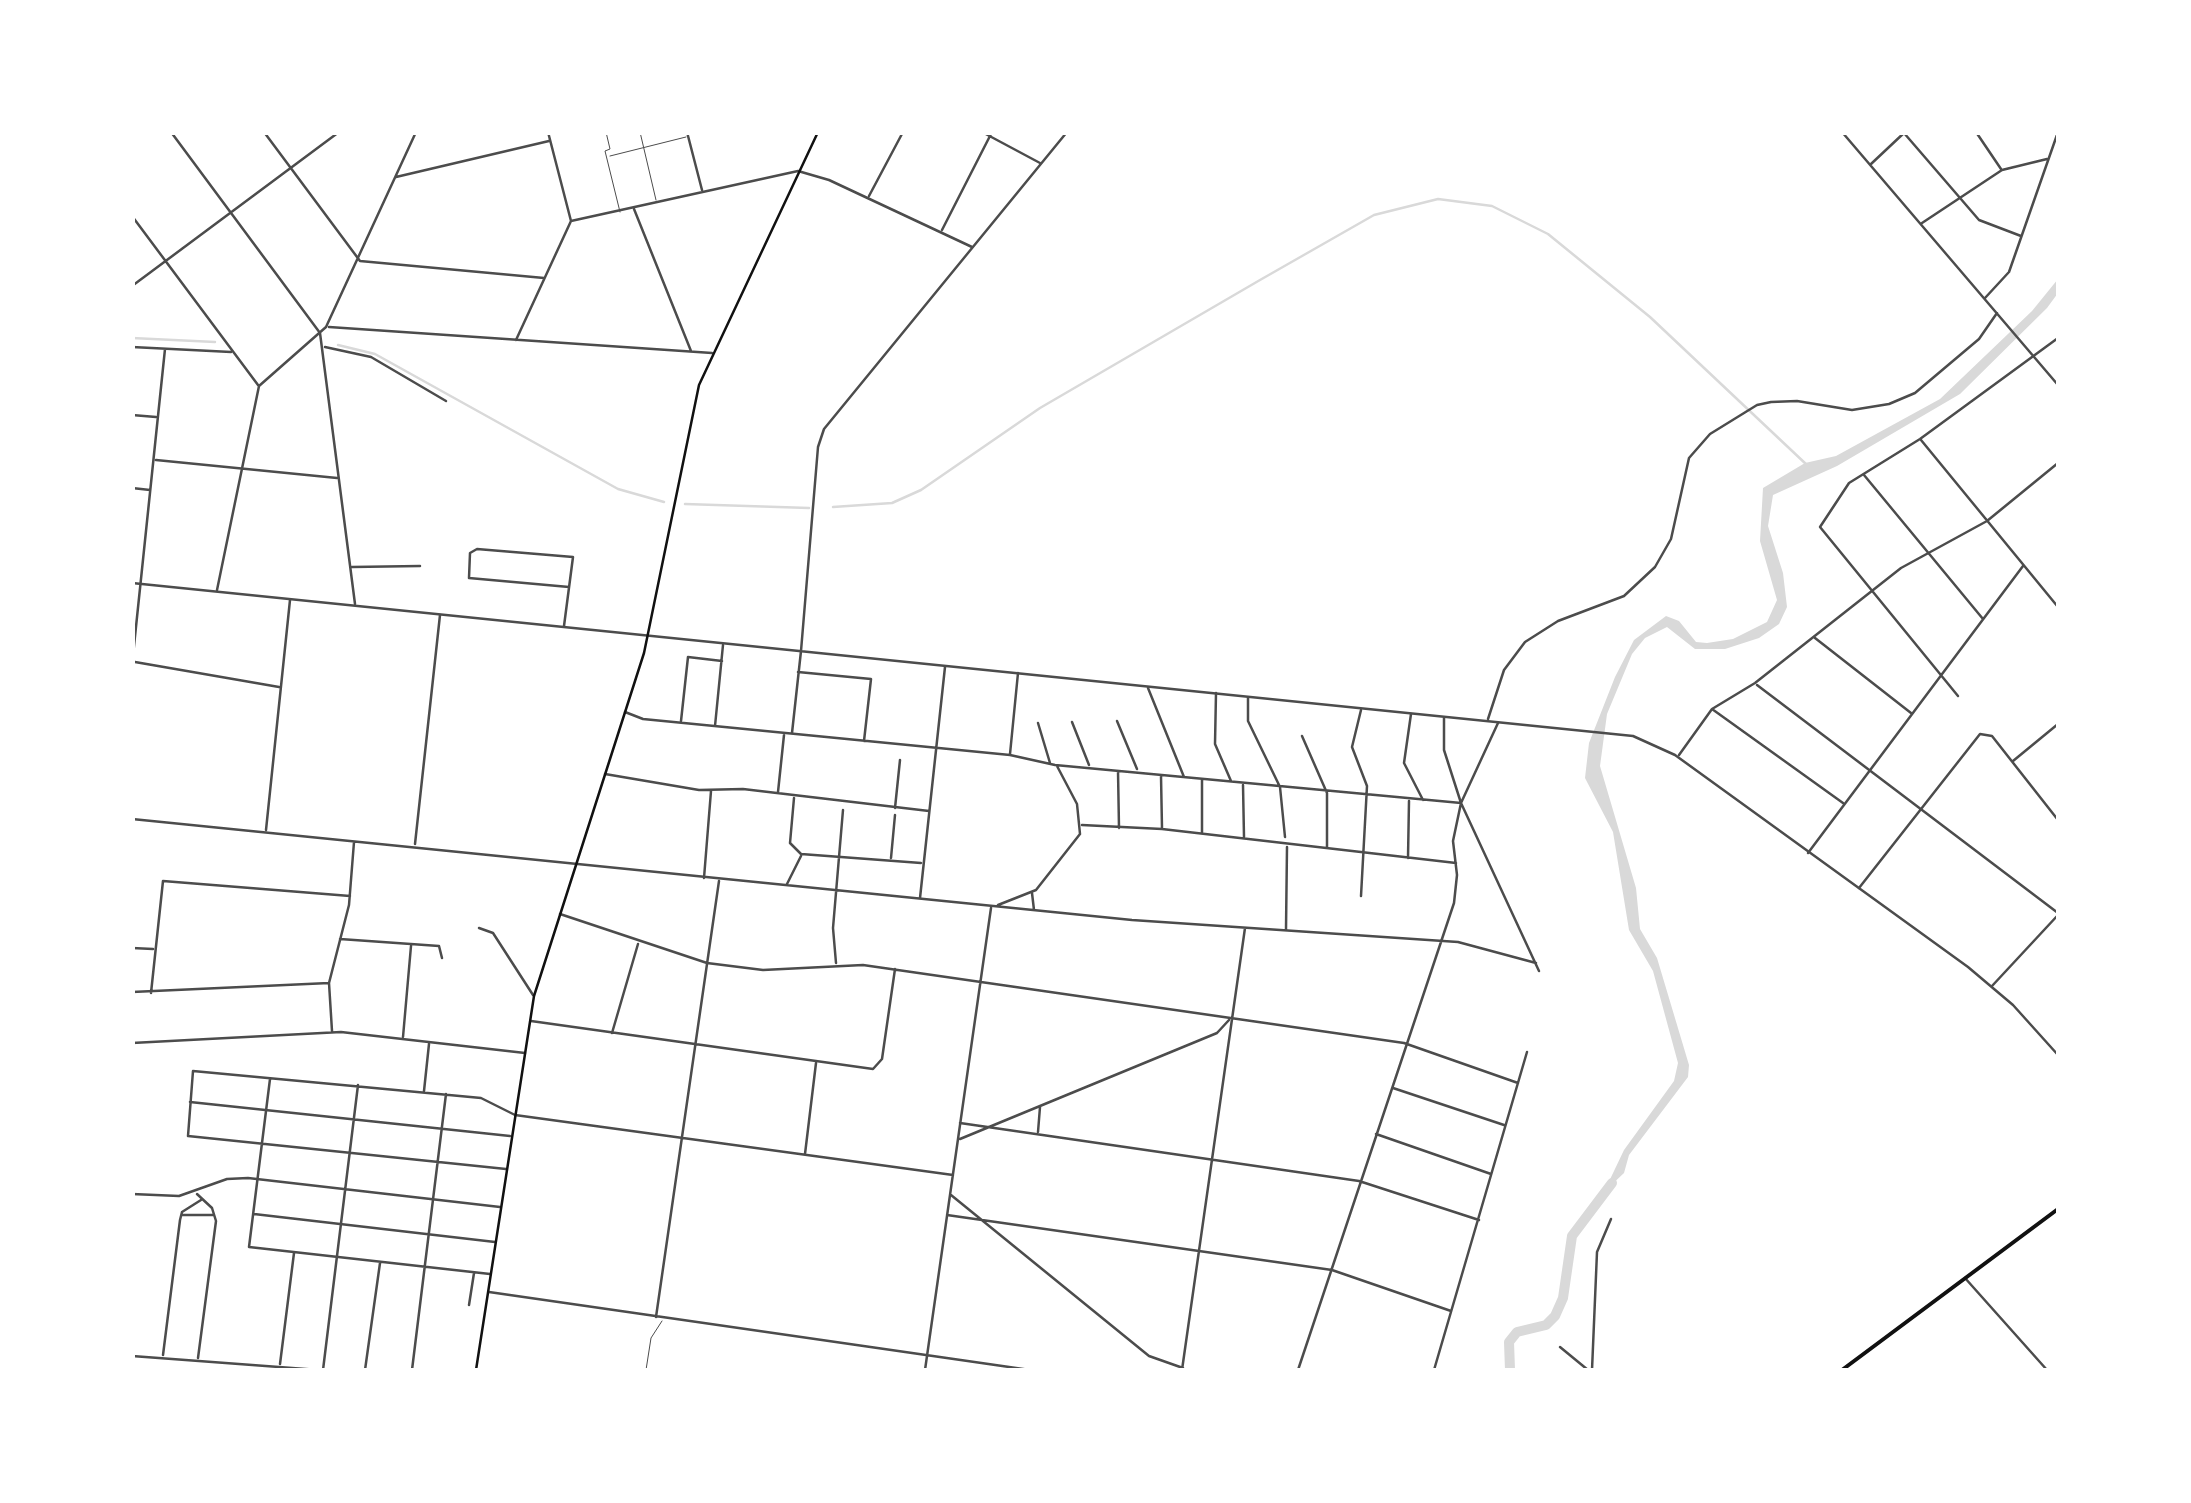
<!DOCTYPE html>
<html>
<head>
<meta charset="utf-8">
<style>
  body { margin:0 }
  #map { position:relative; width:2191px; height:1503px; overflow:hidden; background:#fff; font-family:"Public Sans",sans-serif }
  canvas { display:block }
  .frame { position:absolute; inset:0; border:135px solid #fff; pointer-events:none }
</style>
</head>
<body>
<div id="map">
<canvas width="2191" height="1503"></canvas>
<div class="frame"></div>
</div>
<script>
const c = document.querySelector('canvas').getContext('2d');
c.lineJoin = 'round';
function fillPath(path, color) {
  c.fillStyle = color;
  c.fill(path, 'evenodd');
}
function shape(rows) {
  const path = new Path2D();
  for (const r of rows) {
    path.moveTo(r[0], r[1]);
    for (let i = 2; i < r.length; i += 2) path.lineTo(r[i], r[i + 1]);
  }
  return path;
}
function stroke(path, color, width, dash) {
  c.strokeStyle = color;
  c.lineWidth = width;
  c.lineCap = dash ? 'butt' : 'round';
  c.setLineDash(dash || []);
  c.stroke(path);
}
fillPath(shape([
  [2058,279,2058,293,2047,308,1960,394,1837,466,1773,495,1768,526,1783,573,1787,607,1779,624,1759,638,1725,649,1695,649,1667,627,1645,638,1632,654,1607,714,1600,766,1636,888,1640,929,1657,958,1689,1065,1688,1077,1629,1155,1624,1173,1604,1192,1624,1150,1674,1081,1678,1063,1653,971,1629,930,1613,832,1585,778,1589,743,1615,677,1634,640,1666,616,1679,621,1696,642,1707,643,1733,639,1767,622,1777,600,1760,541,1763,488,1805,463,1836,456,1940,399,2032,311]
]), '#d9d9d9');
stroke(shape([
  [132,338,215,342],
  [338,345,375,354,618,489,664,502],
  [685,504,809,508],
  [833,507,892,503,921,490,1040,408,1260,280,1374,215,1438,199,1492,206,1548,234,1650,317,1807,465]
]), '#d9d9d9', 2.5);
stroke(shape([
  [1510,1370,1509,1342,1517,1332,1546,1325,1555,1316,1563,1298,1572,1236,1612,1183]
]), '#d9d9d9', 10);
stroke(shape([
  [606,132,610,149,605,151,620,212],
  [640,132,656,200],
  [610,156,686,137],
  [646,1370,651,1338,662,1321]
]), '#4c4c4c', 1);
stroke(shape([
  [171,132,320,333,355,604],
  [264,132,360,261,544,278],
  [687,132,702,190],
  [982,132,1040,163],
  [1842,132,2058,385],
  [1976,132,2001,169],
  [1904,133,1979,220,2021,236],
  [1871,164,1905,132],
  [396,177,549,141],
  [869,196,903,132],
  [634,209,691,351],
  [132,216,258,385],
  [571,221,798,171,829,180,972,247],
  [1922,223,2002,170,2047,159],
  [942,230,992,132],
  [132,286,339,132],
  [1985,298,2009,272,2058,132],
  [329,327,712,353],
  [516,340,571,221,548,132],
  [132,347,231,352],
  [325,347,371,357,446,401],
  [132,415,156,417],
  [1921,440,2058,607],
  [156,460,337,478],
  [1864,475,1983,619],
  [132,488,150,490],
  [352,567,420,566],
  [217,590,259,386,326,327,416,132],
  [564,626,573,557,477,549,470,553,469,578,569,587],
  [1815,638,1911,713],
  [135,662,279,687],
  [132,665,165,349],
  [798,672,871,679,864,741],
  [1757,685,2058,913],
  [1148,688,1184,777],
  [1216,693,1215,744,1231,781],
  [1958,696,1820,527,1849,483,1920,439,2058,338],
  [1248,698,1248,721,1280,787,1285,837],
  [1712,709,1843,803],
  [1361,710,1352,747,1367,786,1361,896],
  [625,712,643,719,1010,755,1055,765,1461,803],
  [1411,714,1404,763,1423,800],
  [1444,718,1444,750,1461,803,1539,971],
  [1488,719,1504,670,1525,642,1558,621,1624,596,1655,567,1671,539,1689,458,1710,434,1757,405,1771,402,1797,401,1852,410,1889,404,1915,393,1979,339,1997,313],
  [681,721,688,657,722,661],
  [1117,721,1137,769],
  [1072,722,1089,765],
  [1038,723,1050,763],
  [715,726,723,645],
  [792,733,801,651],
  [1302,736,1327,793,1327,848],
  [1010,754,1018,673],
  [1679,755,1712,709,1755,683,1901,568,1987,521,2058,463],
  [2013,761,2058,724],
  [1118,771,1119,828],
  [605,774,699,790,743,789,929,811],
  [1161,776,1162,828],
  [1202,780,1202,832],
  [1243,785,1244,837],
  [778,792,784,735],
  [794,798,790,843,801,854,921,863],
  [895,808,900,760],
  [132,819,1132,920,1458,942,1536,963],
  [1082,825,1162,829,1456,863],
  [266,830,290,600],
  [415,844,440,615],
  [1808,853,2023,566],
  [891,858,895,815],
  [1408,858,1409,801],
  [704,878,711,791],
  [787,884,801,856],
  [1859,888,1980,734,1992,736,2058,820],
  [1032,893,1034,910],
  [920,898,945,667],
  [998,905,1036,890,1080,834,1077,804,1057,766],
  [560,914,707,963,763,970,863,965,1404,1043,1518,1083],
  [479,928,493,933,533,995],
  [1286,929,1287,847],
  [340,939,439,946,442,958],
  [132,948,153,949],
  [836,963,833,928,843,810],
  [1992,986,2058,915],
  [132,992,329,983],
  [151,993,163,881,350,896],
  [531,1021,873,1069,882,1059,895,969],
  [332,1031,329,983,349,905,354,842],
  [612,1033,638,944],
  [403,1037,411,946],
  [132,1043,341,1032,525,1053],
  [270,1079,249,1247,490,1274],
  [1393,1088,1504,1125],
  [424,1091,429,1044],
  [190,1102,510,1136],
  [960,1123,1359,1181,1479,1220],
  [1038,1132,1040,1107],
  [1376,1134,1491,1174],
  [960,1139,1217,1033,1229,1020],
  [805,1154,816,1063],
  [506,1169,188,1136,193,1071,481,1098,515,1115,953,1175],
  [132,1194,179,1196,227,1179,248,1178,500,1207],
  [197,1194,212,1208,216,1221,198,1358],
  [951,1195,1149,1356,1183,1368],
  [254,1214,495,1242],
  [182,1215,214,1215],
  [947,1215,1332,1270,1451,1311],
  [489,1292,1030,1370],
  [469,1305,474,1273],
  [656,1317,719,881],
  [1560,1347,1588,1370],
  [163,1355,180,1220,182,1212,201,1200],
  [132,1356,319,1370],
  [280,1364,294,1253],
  [323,1370,358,1085],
  [365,1370,380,1263],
  [412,1370,446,1094],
  [925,1370,991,908],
  [1182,1370,1245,928],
  [1298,1370,1454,903,1457,875,1453,841,1461,803,1498,723],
  [1434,1370,1527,1052],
  [1592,1370,1597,1252,1611,1219]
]), '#4c4c4c', 2.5);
stroke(shape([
  [132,583,1633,736,1675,755,1968,967,2013,1005,2058,1055],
  [801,651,818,447,824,429,1067,132],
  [1965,1278,2047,1370]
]), '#4c4c4c', 2.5);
stroke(shape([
  [476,1370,534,996,644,653,699,385,818,132]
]), '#111', 2.5);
stroke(shape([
  [1842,1370,2058,1209]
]), '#111', 4);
</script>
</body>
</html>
